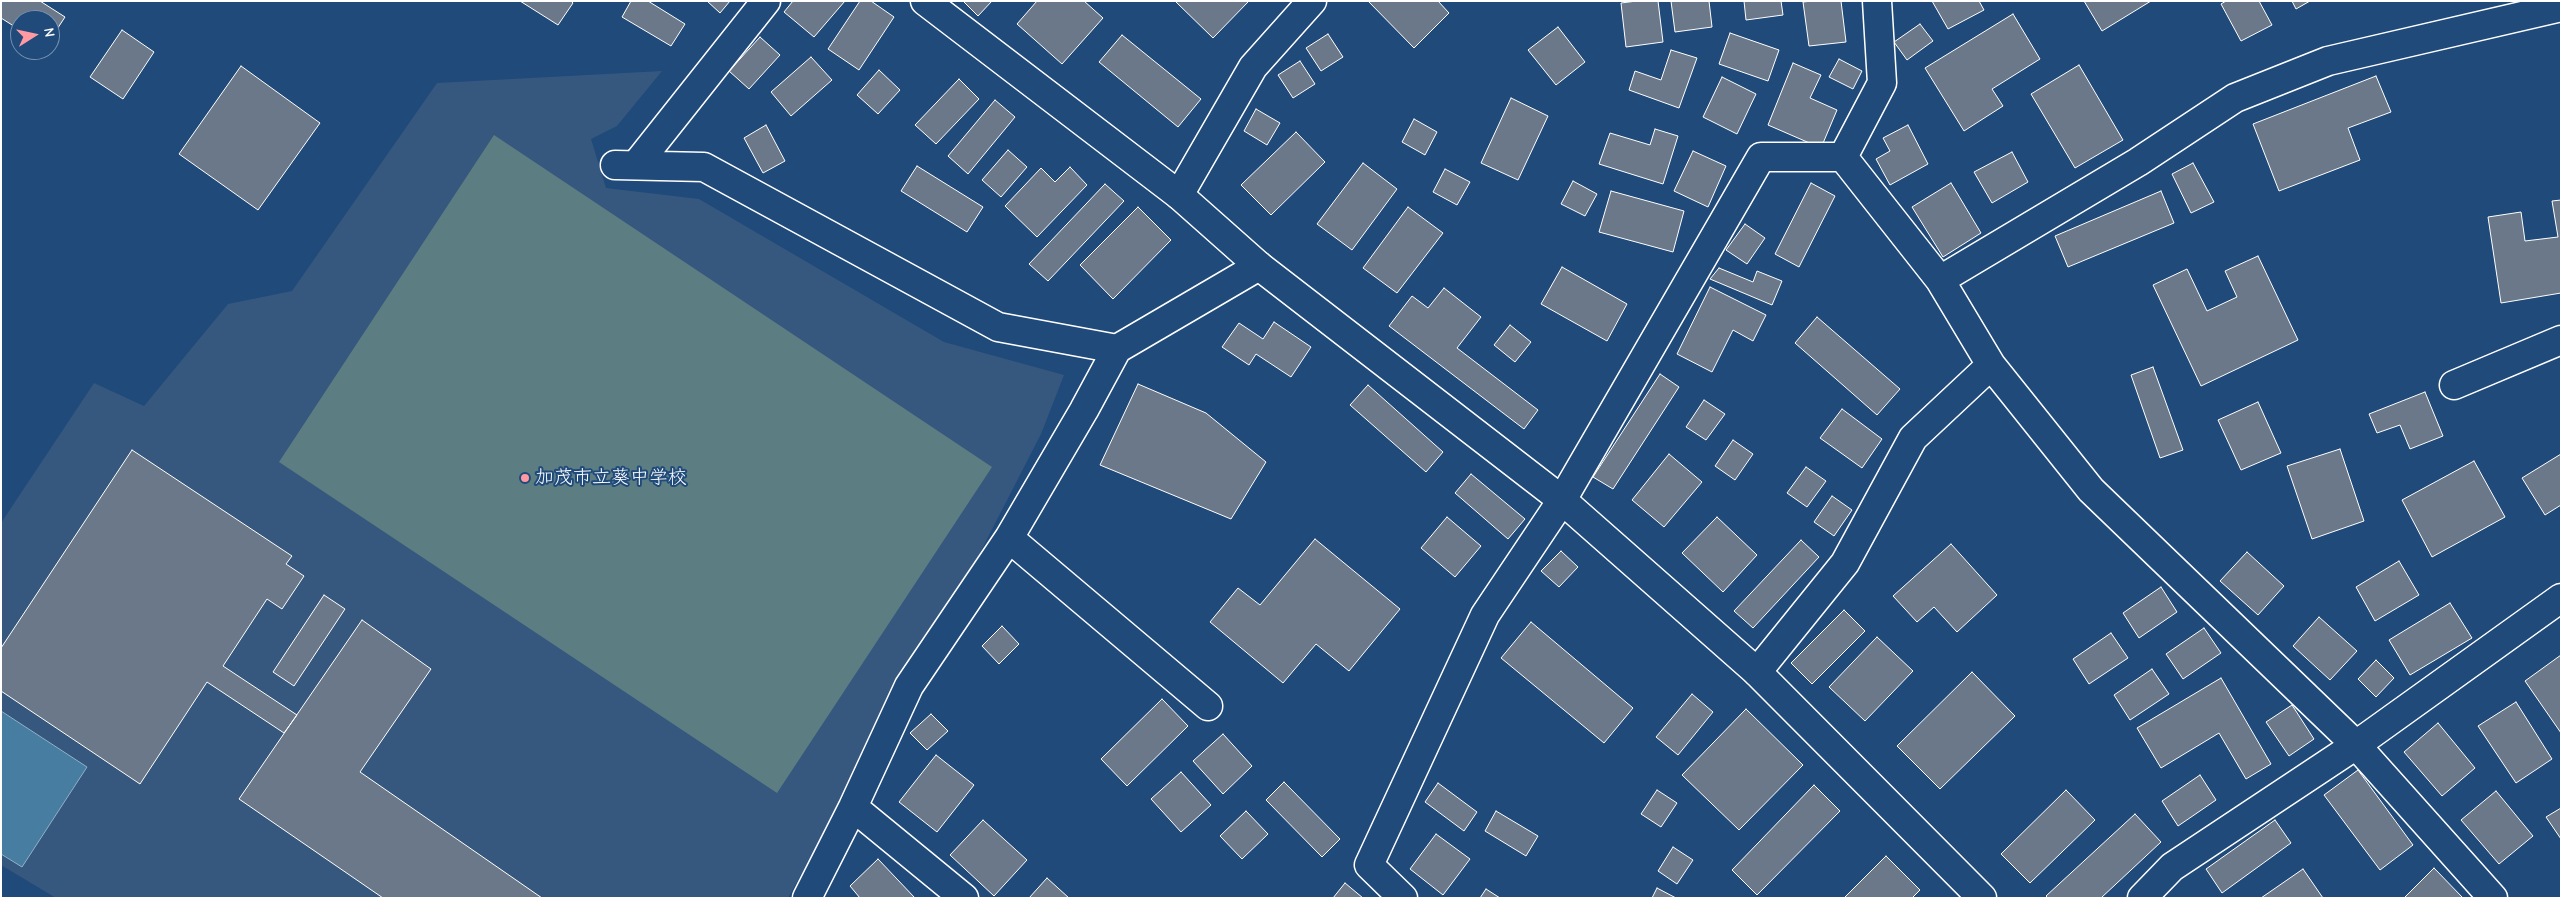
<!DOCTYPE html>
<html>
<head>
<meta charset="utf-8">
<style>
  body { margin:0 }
  #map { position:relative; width:2562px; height:899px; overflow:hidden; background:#1f4a7a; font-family:"Comic Neue",sans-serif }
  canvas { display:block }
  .frame { position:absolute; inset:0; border:2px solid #fff; pointer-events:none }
  .north { position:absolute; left:10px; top:10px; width:50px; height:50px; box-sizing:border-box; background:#1f4a7a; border:1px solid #7992af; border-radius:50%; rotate:80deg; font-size:14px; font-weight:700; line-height:20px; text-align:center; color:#fff }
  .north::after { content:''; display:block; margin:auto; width:18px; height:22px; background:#ff9aa2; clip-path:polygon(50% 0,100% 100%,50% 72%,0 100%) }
</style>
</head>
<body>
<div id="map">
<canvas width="2562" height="899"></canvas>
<div class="frame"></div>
<div class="north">N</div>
</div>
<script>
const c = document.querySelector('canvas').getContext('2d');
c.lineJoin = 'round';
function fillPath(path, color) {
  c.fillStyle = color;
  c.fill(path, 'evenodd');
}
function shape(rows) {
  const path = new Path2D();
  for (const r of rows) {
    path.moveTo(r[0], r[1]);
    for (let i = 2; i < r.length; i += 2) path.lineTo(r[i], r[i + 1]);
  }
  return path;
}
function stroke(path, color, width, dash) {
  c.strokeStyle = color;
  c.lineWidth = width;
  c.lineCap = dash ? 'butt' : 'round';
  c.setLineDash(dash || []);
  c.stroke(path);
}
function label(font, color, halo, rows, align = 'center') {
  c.font = font + ' "Comic Neue","Klee One",sans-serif';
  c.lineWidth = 4;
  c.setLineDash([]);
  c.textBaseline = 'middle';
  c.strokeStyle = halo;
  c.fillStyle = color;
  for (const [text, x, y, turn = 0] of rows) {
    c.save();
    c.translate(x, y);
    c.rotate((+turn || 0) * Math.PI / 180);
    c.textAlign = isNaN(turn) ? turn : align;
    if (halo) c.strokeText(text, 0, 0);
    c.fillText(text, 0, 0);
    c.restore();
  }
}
fillPath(shape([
  [662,71,617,126,591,139,606,188,699,199,944,342,1064,375,1041,434,968,576,788,898,56,898,1,865,1,523,94,383,144,406,228,304,292,291,437,83]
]), '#36587e');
fillPath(shape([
  [494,135,992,467,777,793,279,462]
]), '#5c7d82');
const water = shape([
  [1,711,87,767,22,867,1,854,1,711]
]);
fillPath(water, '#467da0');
stroke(water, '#90b1c6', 1);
const building = shape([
  [1,1,40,1,65,17,50,40,50,20,20,20,20,30,1,18,1,1],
  [520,1,571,1,573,3,558,25,520,1],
  [631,1,648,1,685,24,671,46,622,17,631,1],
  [707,1,730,1,720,13,707,1],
  [793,1,845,1,814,37,784,12,793,1],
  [860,1,871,1,894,17,859,70,828,49,860,1],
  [963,1,992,1,978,16,963,1],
  [1037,1,1084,1,1103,18,1062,64,1017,24,1037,1],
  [1175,1,1249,1,1213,38,1175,1],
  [1368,1,1438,1,1449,13,1414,48,1368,1],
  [1637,1,1658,1,1663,42,1626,47,1621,3,1637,1],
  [1671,1,1709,1,1712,27,1675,32,1671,1],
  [1744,1,1781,1,1783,15,1746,20,1744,1],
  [1812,1,1841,1,1846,42,1809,46,1803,2,1812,1],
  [1932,1,1979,1,1984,10,1948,29,1932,1],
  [2084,1,2151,1,2102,31,2084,1],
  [2226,1,2259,1,2272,25,2241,41,2221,4,2226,1],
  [2292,1,2310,1,2296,9,2292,1],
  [2013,14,2040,59,1992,89,2003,106,1964,131,1925,68,2013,14],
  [1920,24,1933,41,1907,60,1894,42,1920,24],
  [1558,27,1585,62,1556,85,1528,50,1558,27],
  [122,30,154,52,123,99,90,77,122,30],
  [1730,33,1779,50,1768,81,1719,64,1730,33],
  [1328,34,1343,57,1321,71,1306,48,1328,34],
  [1122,35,1201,99,1178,127,1099,62,1122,35],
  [760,37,780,55,749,89,729,71,760,37],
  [1671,50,1697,58,1679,108,1629,90,1635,71,1661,80,1671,50],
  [811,57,832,80,791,116,771,92,811,57],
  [1839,59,1862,71,1853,89,1829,77,1839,59],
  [1300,61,1315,84,1293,98,1278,75,1300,61],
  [1793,63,1821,75,1810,98,1837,110,1821,148,1768,125,1793,63],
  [2079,65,2123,140,2075,168,2031,94,2079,65],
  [241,66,320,123,258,210,179,154,241,66],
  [879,70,900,90,878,114,857,95,879,70],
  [2376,76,2391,112,2348,128,2360,160,2279,191,2253,124,2376,76],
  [1722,77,1756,94,1737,134,1703,117,1722,77],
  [959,79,979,99,936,144,915,125,959,79],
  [1511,98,1548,116,1518,180,1481,163,1511,98],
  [995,100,1015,117,968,174,948,156,995,100],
  [1256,109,1280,123,1267,145,1244,131,1256,109],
  [1414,119,1437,132,1425,155,1402,142,1414,119],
  [766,125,785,161,763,173,744,138,766,125],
  [1908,125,1928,164,1890,185,1876,159,1890,151,1883,138,1908,125],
  [1655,129,1678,136,1663,184,1599,164,1610,133,1650,145,1655,129],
  [1296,132,1325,162,1271,215,1241,185,1296,132],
  [1008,150,1027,167,1001,197,982,180,1008,150],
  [1693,151,1726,166,1708,207,1674,191,1693,151],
  [2012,152,2028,182,1992,203,1974,172,2012,152],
  [1363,163,1397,189,1352,250,1317,224,1363,163],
  [2193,163,2214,202,2191,213,2172,174,2193,163],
  [917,166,983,207,967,232,901,191,917,166],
  [1070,167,1087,185,1037,237,1005,206,1041,168,1055,182,1070,167],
  [1445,169,1470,182,1457,205,1433,192,1445,169],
  [1573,181,1597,194,1585,216,1561,204,1573,181],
  [1811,183,1835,196,1799,267,1775,254,1811,183],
  [1951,183,1981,233,1943,257,1912,207,1951,183],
  [1105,184,1124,201,1048,281,1029,264,1105,184],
  [1611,191,1684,211,1673,252,1599,232,1611,191],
  [2161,191,2174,223,2068,267,2055,236,2161,191],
  [2561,200,2561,293,2501,303,2488,217,2521,212,2525,241,2558,237,2552,201,2561,200],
  [1138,207,1171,240,1113,299,1080,265,1138,207],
  [1408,207,1443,233,1397,293,1363,268,1408,207],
  [1745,224,1765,238,1747,264,1726,250,1745,224],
  [2258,256,2298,340,2201,386,2153,285,2187,269,2207,311,2237,297,2225,271,2258,256],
  [1562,267,1627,304,1607,341,1541,304,1562,267],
  [1719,268,1753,282,1757,271,1782,281,1772,305,1710,279,1719,268],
  [1710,287,1766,315,1753,341,1733,330,1712,372,1677,354,1710,287],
  [1444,288,1481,317,1457,348,1538,410,1524,429,1389,326,1412,296,1428,308,1444,288],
  [1817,317,1900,389,1877,415,1795,343,1817,317],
  [1274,322,1311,347,1291,377,1256,354,1249,365,1222,347,1239,323,1263,339,1274,322],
  [1510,325,1531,342,1515,362,1494,345,1510,325],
  [2153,367,2183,450,2160,458,2131,375,2153,367],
  [1660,374,1679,387,1613,489,1593,477,1660,374],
  [1138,384,1206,413,1266,462,1231,519,1100,465,1138,384],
  [1368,385,1443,452,1426,472,1350,405,1368,385],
  [2425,392,2443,436,2410,449,2400,425,2377,433,2369,414,2425,392],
  [1704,400,1725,414,1706,440,1686,427,1704,400],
  [2258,402,2281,453,2241,470,2218,420,2258,402],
  [1842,409,1882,439,1862,468,1820,438,1842,409],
  [1733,440,1753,454,1735,480,1715,466,1733,440],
  [2340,449,2364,521,2312,539,2287,466,2340,449],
  [132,450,292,556,286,564,304,576,282,609,267,599,223,666,297,715,284,733,207,682,140,784,1,691,1,648,132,450],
  [1669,454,1702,482,1664,527,1632,500,1669,454],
  [2561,454,2561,505,2545,515,2522,478,2561,454],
  [2474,461,2505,517,2432,557,2402,500,2474,461],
  [1806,467,1826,481,1807,507,1787,493,1806,467],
  [1471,474,1525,519,1508,539,1455,493,1471,474],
  [1832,496,1852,510,1834,536,1814,522,1832,496],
  [1447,517,1481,546,1455,577,1421,548,1447,517],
  [1717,517,1757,555,1723,592,1682,553,1717,517],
  [1315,539,1400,609,1349,671,1316,644,1283,683,1210,622,1238,588,1260,605,1315,539],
  [1801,540,1819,557,1753,628,1734,611,1801,540],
  [1951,544,1997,595,1957,632,1934,607,1917,622,1893,596,1951,544],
  [1561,551,1578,567,1559,587,1541,571,1561,551],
  [2247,552,2284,586,2258,615,2220,581,2247,552],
  [2399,561,2419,595,2375,621,2356,587,2399,561],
  [2161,587,2177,612,2139,638,2123,613,2161,587],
  [324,595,345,609,294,686,273,672,324,595],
  [2450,603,2472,638,2410,675,2389,640,2450,603],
  [1844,610,1865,631,1812,684,1791,663,1844,610],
  [2319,617,2357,651,2330,680,2293,646,2319,617],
  [362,620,431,669,360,772,542,898,383,898,239,799,362,620],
  [1531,622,1633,708,1604,743,1501,658,1531,622],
  [1002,626,1019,644,999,664,982,646,1002,626],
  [2204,628,2221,653,2183,679,2166,654,2204,628],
  [2111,633,2128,658,2089,684,2073,659,2111,633],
  [1877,637,1913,671,1865,721,1829,687,1877,637],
  [2561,655,2561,733,2525,681,2561,655],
  [2376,660,2394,678,2376,697,2358,679,2376,660],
  [2152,669,2169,694,2130,720,2114,695,2152,669],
  [1972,672,2015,716,1940,789,1897,746,1972,672],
  [2221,678,2271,764,2246,779,2219,733,2161,768,2137,728,2221,678],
  [1692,694,1713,712,1678,755,1656,737,1692,694],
  [1162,699,1188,726,1127,786,1101,759,1162,699],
  [2516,702,2552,759,2516,783,2478,726,2516,702],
  [2292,705,2314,739,2289,756,2266,722,2292,705],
  [1746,709,1803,765,1739,830,1682,775,1746,709],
  [931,714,948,731,927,750,910,733,931,714],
  [2438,723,2475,768,2442,796,2404,752,2438,723],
  [1223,734,1252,766,1223,794,1193,761,1223,734],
  [936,755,974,785,937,832,899,802,936,755],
  [2358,770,2413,845,2380,870,2324,795,2358,770],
  [1181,772,1211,805,1181,832,1151,799,1181,772],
  [2200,775,2216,800,2178,826,2162,801,2200,775],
  [1284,782,1340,839,1322,857,1266,800,1284,782],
  [1438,783,1477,812,1464,831,1425,802,1438,783],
  [1814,785,1840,811,1757,895,1732,870,1814,785],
  [1657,790,1677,803,1661,827,1641,814,1657,790],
  [2066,790,2095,820,2030,883,2001,854,2066,790],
  [2496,791,2533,836,2499,864,2461,820,2496,791],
  [2561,808,2561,839,2546,817,2561,808],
  [1246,811,1268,834,1242,859,1220,836,1246,811],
  [1496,811,1538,836,1526,856,1485,831,1496,811],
  [2135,814,2161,842,2101,898,2048,898,2046,896,2135,814],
  [983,820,1027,860,994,896,950,855,983,820],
  [2275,820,2291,843,2222,893,2206,869,2275,820],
  [1436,834,1470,859,1443,895,1410,869,1436,834],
  [1673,847,1693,860,1677,884,1658,871,1673,847],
  [1886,856,1920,890,1912,898,1844,898,1886,856],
  [878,859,915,898,860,898,850,886,878,859],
  [2434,868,2463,898,2404,898,2434,868],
  [2303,869,2323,898,2261,898,2303,869],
  [1047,878,1069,898,1029,898,1047,878],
  [1345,883,1363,898,1333,898,1345,883],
  [1657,888,1676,898,1652,898,1657,888],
  [1486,889,1500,898,1480,898,1486,889]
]);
fillPath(building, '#6a7889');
stroke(building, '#fff', 1);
const minor = shape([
  [1877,1,1882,83,1843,157,1940,280,1991,365,2091,490,2356,745,2493,898],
  [615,165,704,167,998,327,1117,349],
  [636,165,766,1],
  [1179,195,1253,67,1312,1],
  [1940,280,2138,162,2235,98,2328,61,2561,7],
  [2454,385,2561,340],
  [1009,538,1208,706],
  [1757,672,1845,563,1913,438,1991,365],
  [853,807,964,898],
  [807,898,853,807,909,686,1009,538,1084,410,1117,349,1259,266],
  [1403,898,1369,865,1485,615,1562,500,1761,157,1843,157],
  [2142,898,2172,867,2356,745,2561,598]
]);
const tertiary = shape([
  [925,1,1179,195,1259,266,1562,500,1757,672,1982,898]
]);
stroke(minor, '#fff', 31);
stroke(tertiary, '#fff', 31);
stroke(minor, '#1f4a7a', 28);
stroke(tertiary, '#1f4a7a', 28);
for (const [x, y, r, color] of [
  [525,478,5,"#ff9aa2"]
]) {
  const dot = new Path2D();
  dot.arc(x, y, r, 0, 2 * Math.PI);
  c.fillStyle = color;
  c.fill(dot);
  stroke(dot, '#1f4a7a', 2);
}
label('19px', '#fff', '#1f4a7a', [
  ["加茂市立葵中学校",535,478]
], 'left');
</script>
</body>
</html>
